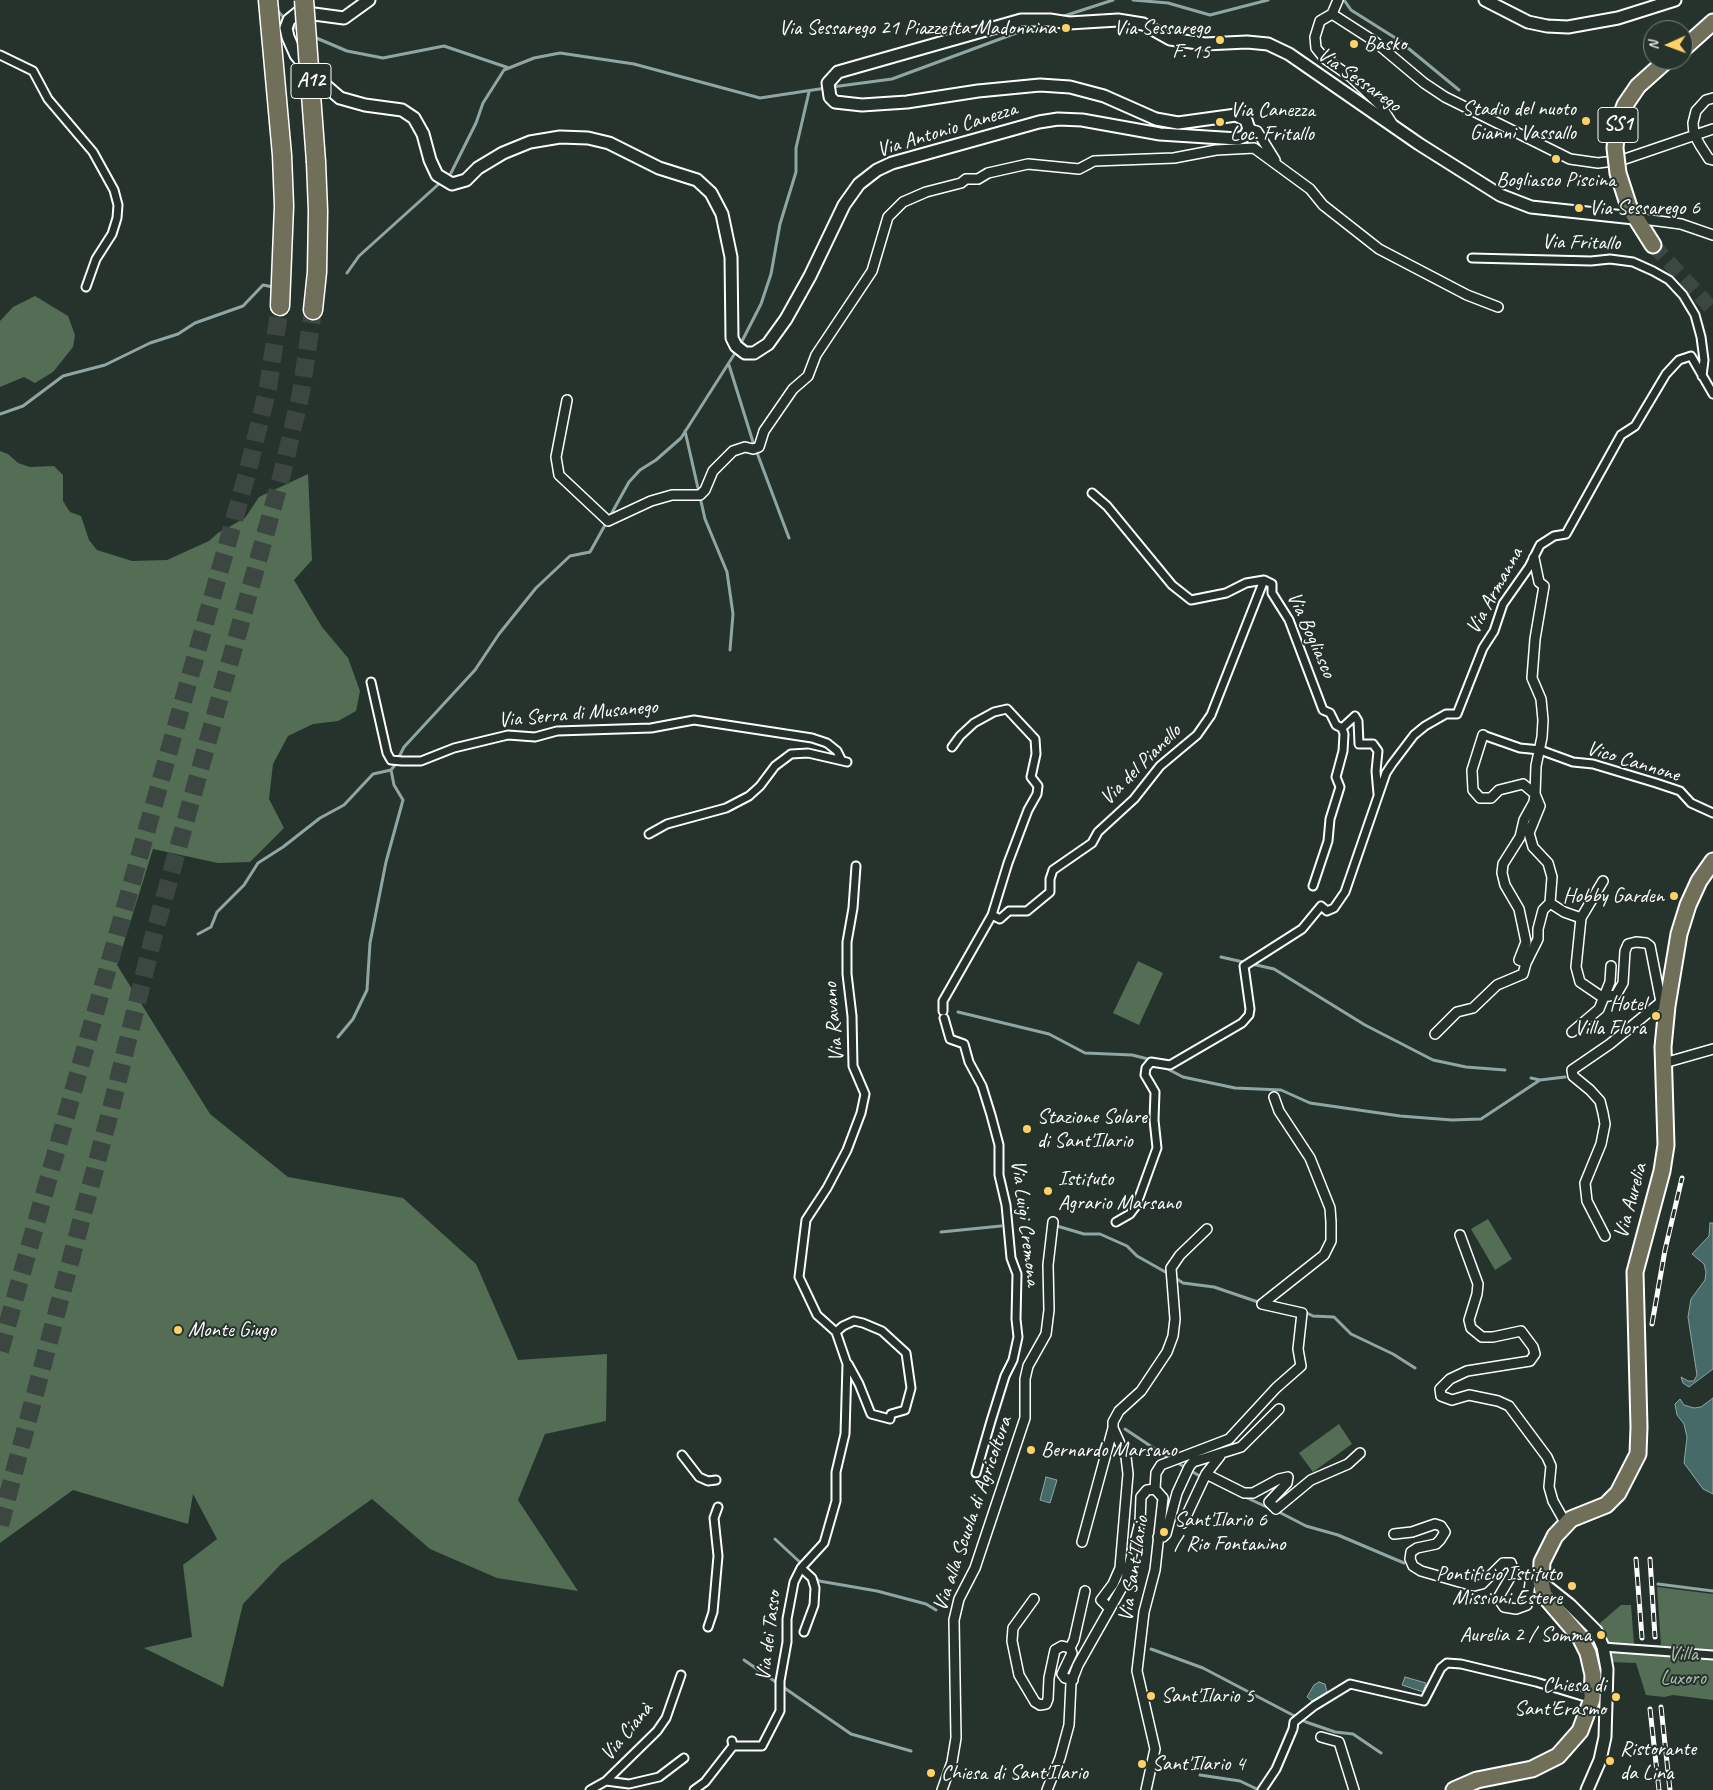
<!DOCTYPE html>
<html>
<head>
<meta charset="utf-8">
<style>
  body { margin:0 }
  #map { position:relative; width:1713px; height:1790px; overflow:hidden; background:#26332d; font-family:Caveat,sans-serif }
  canvas { display:block }
  .north { position:absolute; left:1643px; top:20px; width:50px; height:50px; box-sizing:border-box; background:#26332d; border:1px solid #7d8581; border-radius:50%; rotate:268deg; font-size:14px; font-weight:700; line-height:20px; text-align:center; color:#fff }
  .north::after { content:''; display:block; margin:auto; width:18px; height:22px; background:#ffd166; clip-path:polygon(50% 0,100% 100%,50% 72%,0 100%) }
</style>
</head>
<body>
<div id="map">
<canvas width="1713" height="1790"></canvas>
<div class="north">N</div>
</div>
<script>
const c = document.querySelector('canvas').getContext('2d');
c.lineJoin = 'round';
function fillPath(path, color) {
  c.fillStyle = color;
  c.fill(path, 'evenodd');
}
function shape(rows) {
  const path = new Path2D();
  for (const r of rows) {
    path.moveTo(r[0], r[1]);
    for (let i = 2; i < r.length; i += 2) path.lineTo(r[i], r[i + 1]);
  }
  return path;
}
function stroke(path, color, width, dash) {
  c.strokeStyle = color;
  c.lineWidth = width;
  c.lineCap = dash ? 'butt' : 'round';
  c.setLineDash(dash || []);
  c.stroke(path);
}
function label(font, color, halo, rows, align = 'center') {
  c.font = font + ' Caveat,sans-serif';
  c.lineWidth = 4;
  c.setLineDash([]);
  c.textBaseline = 'middle';
  c.strokeStyle = halo;
  c.fillStyle = color;
  for (const [text, x, y, turn = 0] of rows) {
    c.save();
    c.translate(x, y);
    c.rotate((+turn || 0) * Math.PI / 180);
    c.textAlign = isNaN(turn) ? turn : align;
    if (halo) c.strokeText(text, 0, 0);
    c.fillText(text, 0, 0);
    c.restore();
  }
}
fillPath(shape([
  [35,296,68,316,75,335,73,347,53,372,35,383,24,377,0,387,0,321,13,307],
  [0,451,8,454,18,463,30,467,54,466,63,475,63,501,70,512,81,516,89,540,97,550,132,561,167,560,209,541,218,533,245,518,259,497,308,474,312,560,294,580,322,627,348,658,360,691,356,711,338,721,313,724,288,736,273,764,269,799,284,828,250,862,218,863,153,849,117,965,210,1114,288,1177,403,1198,476,1264,518,1360,607,1354,606,1421,545,1434,518,1500,578,1591,497,1578,430,1549,372,1499,281,1564,243,1604,223,1687,144,1648,192,1637,183,1565,217,1539,193,1494,188,1524,73,1490,0,1543],
  [1138,961,1163,973,1139,1025,1113,1013],
  [1488,1219,1512,1259,1495,1270,1471,1229],
  [1339,1424,1352,1444,1313,1472,1299,1453],
  [1657,1587,1713,1594,1713,1700,1673,1695,1664,1697,1646,1695,1636,1663,1611,1662,1610,1647,1600,1623,1621,1605,1631,1605,1634,1644,1661,1645]
]), '#536e55');
const water = shape([
  [1710,1223,1713,1223,1713,1369,1689,1387,1683,1383,1681,1377,1688,1381,1694,1381,1697,1375,1688,1317,1691,1299,1705,1280,1706,1272,1704,1264,1692,1254,1709,1236,1710,1223],
  [1713,1398,1713,1494,1703,1489,1684,1463,1687,1437,1684,1424,1677,1415,1675,1404,1680,1399,1684,1405,1694,1408,1701,1407,1713,1398],
  [1046,1477,1057,1480,1050,1503,1040,1500,1046,1477],
  [1405,1677,1426,1683,1423,1692,1402,1685,1405,1677],
  [1319,1682,1325,1684,1327,1692,1312,1701,1307,1697,1314,1685,1319,1682]
]);
fillPath(water, '#456a67');
stroke(water, '#8fa6a4', 1);
stroke(shape([
  [1133,0,1168,3,1210,15,1268,0],
  [1344,0,1351,10,1397,39,1459,90],
  [275,8,286,20],
  [1061,17,1113,0],
  [290,24,301,32],
  [314,37,347,51,383,58,444,46,509,68,534,58,560,53,634,64,760,98,826,88],
  [832,87,892,79,1038,25],
  [347,273,359,256,451,173,476,123,483,103,504,70,509,68],
  [740,345,761,304,771,274,780,224,796,172,796,148,809,92],
  [729,365,753,442,789,538],
  [0,414,23,406,63,376,105,365,150,343,178,334,195,323,243,306,263,285,273,287],
  [685,431,705,519,727,572,733,614,730,650],
  [198,934,211,927,217,912,244,885,258,863,283,847,320,818,344,805,373,774,391,770,395,765,404,747,475,670,499,634,536,588,570,556,590,552,629,482,640,470,656,460,681,438,737,350],
  [1221,957,1274,969,1365,1025,1433,1060,1466,1067,1505,1070],
  [958,1012,1049,1034,1085,1053,1132,1055,1152,1060],
  [338,1037,353,1019,367,990,370,943,386,862,403,800,394,785,391,770],
  [1162,1066,1183,1077,1235,1088,1281,1090,1310,1103,1400,1116,1452,1120,1481,1119,1540,1080,1565,1077],
  [1531,1078,1540,1080],
  [1057,1226,1084,1234,1100,1234,1127,1246,1137,1256,1169,1274],
  [941,1232,1001,1226],
  [1174,1277,1183,1283,1214,1287,1261,1303],
  [1303,1311,1313,1316,1334,1317,1351,1334,1393,1354,1415,1368],
  [1125,1429,1170,1459],
  [1176,1462,1203,1478],
  [1243,1496,1271,1509],
  [1277,1511,1306,1526,1338,1535,1404,1563],
  [775,1539,804,1566],
  [813,1576,819,1581,877,1591,926,1604,936,1610],
  [1658,1584,1713,1591],
  [1151,1649,1203,1668,1306,1722,1335,1732,1353,1734,1381,1753],
  [744,1660,851,1734,911,1751],
  [1200,1775,1240,1781,1259,1790]
]), '#8fa6a4', 3);
stroke(shape([
  [1653,245,1713,310]
]), '#3c4742', 15, [15, 8]);
stroke(shape([
  [0,1351,247,474,268,388,280,306],
  [0,1525,111,1109,153,938,281,478,301,393,313,310]
]), '#3c4742', 18, [18, 9]);
const pedestrian = shape([
  [0,55,33,71,48,99,93,152,114,190,118,205,117,218,112,234,96,259,86,287],
  [1472,258,1591,261,1610,259,1633,262,1653,271,1669,280,1683,295,1695,315,1701,337,1704,360,1702,376],
  [1092,493,1107,506,1172,585,1191,600,1226,593,1246,583,1264,580,1272,584,1272,593,1289,620,1323,710,1330,713,1336,725,1342,728,1344,734,1343,751,1336,777,1340,787,1330,819,1328,841,1313,886],
  [371,682,387,753,391,760,402,761,421,761,454,748,508,735,535,737,557,731,651,728,694,720,812,738,827,743,837,751,841,759],
  [1342,728,1355,716,1358,721,1359,744,1373,744,1378,751,1376,771,1378,794],
  [1483,735,1520,748,1540,750,1573,762,1593,764,1656,783,1680,791,1691,803,1713,813],
  [649,834,667,824,726,808,749,796,760,786,775,766,791,754,808,753,847,762],
  [992,915,1000,919,1009,911,1027,911,1050,892,1050,879,1053,870,1092,843,1098,832,1134,799,1160,766,1197,735,1211,715,1264,580],
  [943,1011,943,1001,992,915,1008,863,1028,810,1037,794,1038,786,1031,777,1036,754,1035,739,1007,709,994,712,974,723,960,736,952,747],
  [944,1018,950,1039,964,1044,969,1062,982,1086,991,1115,999,1145,999,1175,1006,1205,1011,1258,1017,1274,1016,1319,1018,1337,1013,1360,1005,1376,991,1421,976,1473],
  [1116,1222,1130,1214,1136,1206,1157,1148,1154,1120,1155,1092,1145,1075,1146,1068,1151,1062,1170,1065,1242,1023,1249,1015,1250,1009,1244,966,1302,929,1321,906,1327,911,1334,908,1345,892,1386,773,1392,764,1414,735,1425,726,1446,714,1457,714,1483,648,1494,631,1503,604,1529,567,1540,545,1554,536,1566,534,1621,435,1635,426,1666,374,1679,360,1691,356,1713,394],
  [836,1332,843,1326,854,1321,863,1323,882,1331,906,1353,911,1388,905,1410,891,1414,890,1419,871,1414,859,1384,848,1364],
  [682,1455,699,1477,708,1481,716,1480],
  [801,1568,812,1578,815,1588,814,1605,804,1632],
  [708,1627,713,1612,718,1556,714,1518,718,1507],
  [1603,1647,1713,1655],
  [733,1746,762,1746,780,1711,780,1681,787,1642,787,1619,794,1582,801,1568,824,1543,836,1501,836,1472,845,1434,847,1364,836,1332,817,1315,799,1277,806,1220,827,1188,847,1150,861,1113,865,1094,853,1066,852,1016,847,974,847,942,853,908,856,866],
  [606,1781,657,1731,666,1718,681,1675],
  [590,1790,606,1781,629,1784,659,1777,684,1758],
  [694,1790,705,1782,733,1746,732,1741],
  [1262,1790,1276,1769,1293,1729,1294,1722,1314,1706,1350,1684,1424,1701,1441,1668,1447,1663,1461,1664,1536,1682,1592,1699]
]);
const minor = shape([
  [1332,14,1338,0],
  [1713,98,1706,100,1696,111,1693,123,1694,134,1700,145,1709,159,1713,160],
  [1393,125,1381,106,1351,77,1324,58,1316,48,1315,37,1320,21,1332,14,1374,41,1424,83,1445,97,1570,159,1598,163,1622,160,1713,129],
  [1249,129,1257,131,1275,160],
  [1635,218,1681,224,1713,235],
  [567,400,556,457,559,475,608,521,651,501,672,495,700,495,705,490,713,471,733,451,745,447,753,449,759,447,764,431,793,389,808,376,816,355,872,271,888,217,903,202,926,192,961,183,966,179,978,179,988,173,1028,164,1079,169,1094,161,1174,158,1216,150,1254,148,1310,189,1323,205,1379,249,1467,295,1498,307],
  [1483,735,1472,770,1473,790,1480,798,1491,798,1499,790,1523,784,1535,794,1534,802,1524,820,1520,837,1503,864,1502,873,1505,885,1519,909,1526,942,1519,960,1526,963,1538,939,1538,929,1543,910,1550,903,1552,877,1548,863,1533,847,1529,833,1540,806,1535,794,1536,766,1542,737,1543,720,1541,699,1532,678,1535,639,1544,586,1539,582,1534,558],
  [1550,903,1564,912,1581,918,1576,967,1580,982,1602,997,1616,995,1623,983,1625,951,1628,944,1636,942,1646,943,1650,946,1661,1002,1664,1004],
  [1581,918,1603,881],
  [1572,1032,1599,1009,1610,982,1611,966],
  [1435,1034,1457,1012,1473,1008,1497,985,1523,974,1526,963],
  [1664,1063,1713,1049],
  [1460,1235,1478,1284,1477,1294,1469,1320,1471,1328,1482,1337,1493,1337,1521,1331,1533,1347,1535,1354,1530,1361,1467,1371,1450,1379,1440,1389,1441,1396,1452,1400,1469,1395,1498,1401,1509,1406,1547,1457,1551,1466,1549,1487,1553,1501,1566,1524],
  [1605,1236,1587,1201,1585,1183,1601,1144,1605,1124,1603,1113,1600,1101,1590,1090,1573,1076,1572,1070,1610,1044,1661,1002],
  [1206,1474,1244,1493,1253,1493,1279,1479,1288,1477,1287,1483,1269,1502,1276,1509,1311,1480,1348,1464,1360,1453],
  [1155,1489,1156,1473,1161,1465,1229,1439,1276,1388,1301,1366,1298,1349,1302,1313,1262,1304,1324,1255,1331,1241,1331,1222,1330,1208,1310,1158,1279,1111,1274,1097],
  [1183,1523,1206,1474,1220,1456],
  [1394,1534,1412,1532,1435,1524,1441,1526,1445,1532,1440,1540,1436,1544,1417,1548,1411,1552,1410,1559,1413,1566,1421,1571,1463,1583,1474,1586,1482,1584,1503,1563,1511,1563,1514,1571,1498,1598,1504,1607,1516,1609,1527,1605,1530,1583,1541,1582],
  [1158,1537,1163,1537,1166,1534,1177,1493,1189,1467,1193,1462,1241,1447,1279,1409],
  [1082,1542,1113,1428],
  [1034,1599,1013,1628,1012,1641,1019,1675,1035,1702,1040,1705,1046,1704,1048,1699,1049,1678,1055,1650,1062,1646,1070,1648],
  [1109,1608,1101,1600,1113,1584,1120,1568,1128,1474,1126,1457,1113,1428,1113,1422,1119,1411,1141,1391,1167,1352,1173,1336,1175,1319,1171,1268,1180,1255,1207,1229],
  [1073,1680,1065,1678,1062,1674,1072,1653,1070,1648,1074,1640,1085,1591],
  [1321,1737,1339,1742,1354,1790],
  [942,1790,952,1762,956,1738,954,1620,959,1599,975,1568,1025,1418,1025,1379,1028,1366,1046,1334,1049,1310,1048,1265,1053,1222],
  [1047,1790,1060,1758,1069,1725,1071,1683,1078,1665,1125,1582,1140,1522,1141,1497,1147,1490,1155,1489,1163,1498,1155,1570,1144,1612,1137,1671,1155,1749,1146,1790]
]);
const tertiary = shape([
  [369,0,344,18,299,12,289,20,286,28,288,37,296,55,311,73,340,98,365,105,402,110,414,118,423,134,430,160,437,175,452,184,466,180,478,168,503,153,530,142,560,137,588,138,609,143,659,168,697,180,711,193,722,214,731,257,732,338,736,346,745,353,754,353,768,344,786,319,810,276,844,205,859,184,877,170,892,163,1039,122,1058,119,1082,120,1160,134,1238,139,1245,136,1249,129,1246,120,1236,115,1178,123,1156,119,1104,96,1070,87,1040,85,978,91,907,102,862,105,835,102,830,97,828,83,838,72,1021,20,1050,20,1069,23,1118,20,1143,24,1170,39,1205,44,1247,42,1268,44,1289,54,1419,144,1500,195,1531,207,1634,218],
  [1485,0,1528,22,1547,26,1568,27,1618,18,1675,0],
  [1541,1582,1570,1605,1596,1631,1603,1647,1607,1669,1605,1737,1600,1760,1587,1790]
]);
const primary = shape([
  [1683,49,1713,22],
  [1629,207,1653,245],
  [1454,1790,1477,1780,1532,1769,1558,1756,1580,1731,1592,1699,1593,1675,1588,1653,1580,1637,1544,1595,1541,1582,1542,1562,1555,1536,1571,1519,1606,1505,1618,1493,1638,1454,1639,1427,1635,1272,1662,1171,1666,1145,1663,1047,1667,1006,1679,934,1688,905,1699,881,1713,861]
]);
const motorway = shape([
  [268,0,282,155,284,206,280,306],
  [313,310,317,272,318,211,316,162]
]);
stroke(pedestrian, '#fff', 11);
stroke(minor, '#fff', 12);
stroke(tertiary, '#fff', 15);
stroke(primary, '#fff', 19);
stroke(motorway, '#fff', 21);
stroke(pedestrian, '#26332d', 7);
stroke(minor, '#26332d', 9);
stroke(tertiary, '#26332d', 11);
stroke(primary, '#706f59', 15);
stroke(motorway, '#706f59', 18);
const rail = shape([
  [1652,1324,1665,1250,1682,1178],
  [1636,1559,1642,1638],
  [1650,1559,1655,1637],
  [1661,1707,1670,1790],
  [1650,1709,1659,1790]
]);
stroke(rail, '#fff', 5);
stroke(rail, '#26332d', 3, [9]);
const primaryBridge = shape([
  [1629,207,1618,173,1615,148,1617,127,1625,105,1638,86,1667,60]
]);
const motorwayBridge = shape([
  [304,0,316,162]
]);
stroke(primaryBridge, '#fff', 19, []);
stroke(motorwayBridge, '#fff', 21, []);
stroke(primaryBridge, '#706f59', 15);
stroke(motorwayBridge, '#706f59', 18);
for (const [x, y, r, color] of [
  [1066,28,5,"#ffd166"],
  [1220,40,5,"#ffd166"],
  [1354,44,5,"#ffd166"],
  [1586,121,5,"#ffd166"],
  [1220,122,5,"#ffd166"],
  [1556,159,5,"#ffd166"],
  [1579,208,5,"#ffd166"],
  [1674,896,5,"#ffd166"],
  [1656,1016,5,"#ffd166"],
  [1027,1129,5,"#ffd166"],
  [1048,1191,5,"#ffd166"],
  [178,1330,5,"#ffd166"],
  [1031,1450,5,"#ffd166"],
  [1164,1532,5,"#ffd166"],
  [1572,1586,5,"#ffd166"],
  [1601,1635,5,"#ffd166"],
  [1151,1696,5,"#ffd166"],
  [1616,1697,5,"#ffd166"],
  [1610,1761,5,"#ffd166"],
  [1142,1764,5,"#ffd166"],
  [931,1773,5,"#ffd166"]
]) {
  const dot = new Path2D();
  dot.arc(x, y, r, 0, 2 * Math.PI);
  c.fillStyle = color;
  c.fill(dot);
  stroke(dot, '#26332d', 2);
}
for (const [x, y, w] of [
  [311,81,40],
  [1618,125,40]
]) {
  const box = new Path2D();
  box.roundRect(x - w / 2, y - 17.5, w, 35, 4);
  c.fillStyle = '#26332d';
  c.fill(box);
  stroke(box, '#fff', 1);
}
label('bold 20px', '#fff', null, [
  ["A12",311,81],
  ["SS1",1618,125]
]);
label('21px', '#fff', '#26332d', [
  ["Via Sessarego 21 Piazzetta Madonnina",1056,28,"right"],
  ["Via Sessarego",1210,28,"right"],
  ["F. 15",1210,52,"right"],
  ["Basko",1364,44],
  ["Stadio del nuoto",1576,109,"right"],
  ["Gianni Vassallo",1576,133,"right"],
  ["Via Canezza",1230,110],
  ["Loc. Fritallo",1230,134],
  ["Bogliasco Piscina",1556,180,"center"],
  ["Via Sessarego 6",1589,208],
  ["Hobby Garden",1664,896,"right"],
  ["Hotel",1646,1004,"right"],
  ["Villa Flora",1646,1028,"right"],
  ["Stazione Solare",1037,1117],
  ["di Sant'Ilario",1037,1141],
  ["Istituto",1058,1179],
  ["Agrario Marsano",1058,1203],
  ["Monte Giugo",188,1330],
  ["Bernardo Marsano",1041,1450],
  ["Sant'Ilario 6",1174,1520],
  ["/ Rio Fontanino",1174,1544],
  ["Pontificio Istituto",1562,1574,"right"],
  ["Missioni Estere",1562,1598,"right"],
  ["Aurelia 2 / Somma",1591,1635,"right"],
  ["Chiesa di",1606,1685,"right"],
  ["Sant'Erasmo",1606,1709,"right"],
  ["Sant'Ilario 5",1161,1696],
  ["Ristorante",1620,1749],
  ["da Lina",1620,1773],
  ["Sant'Ilario 4",1152,1764],
  ["Chiesa di Sant'Ilario",941,1773]
], 'left');
label('21px', '#fff', '#26332d', [
  ["Via Sessarego",1359,80,35],
  ["Via Antonio Canezza",947,130,-17],
  ["Via Fritallo",1581,243,1],
  ["Via Armanna",1495,591,-61],
  ["Via Bogliasco",1311,635,66],
  ["Via Serra di Musanego",578,714,-5],
  ["Vico Cannone",1633,762,17],
  ["Via del Pianello",1141,765,-45],
  ["Via Ravano",834,1022,-95],
  ["Via Aurelia",1631,1201,-75],
  ["Via Luigi Cremona",1025,1223,83],
  ["Via alla Scuola di Agricoltura",973,1514,-71],
  ["Via Sant'Ilario",1134,1569,-81],
  ["Via dei Tasso",769,1636,-83],
  ["Via Cianà",627,1732,-50]
]);
label('21px', '#b2beb2', '#26332d', [
  ["Villa",1683,1654],
  ["Luxoro",1683,1678]
]);
</script>
</body>
</html>
